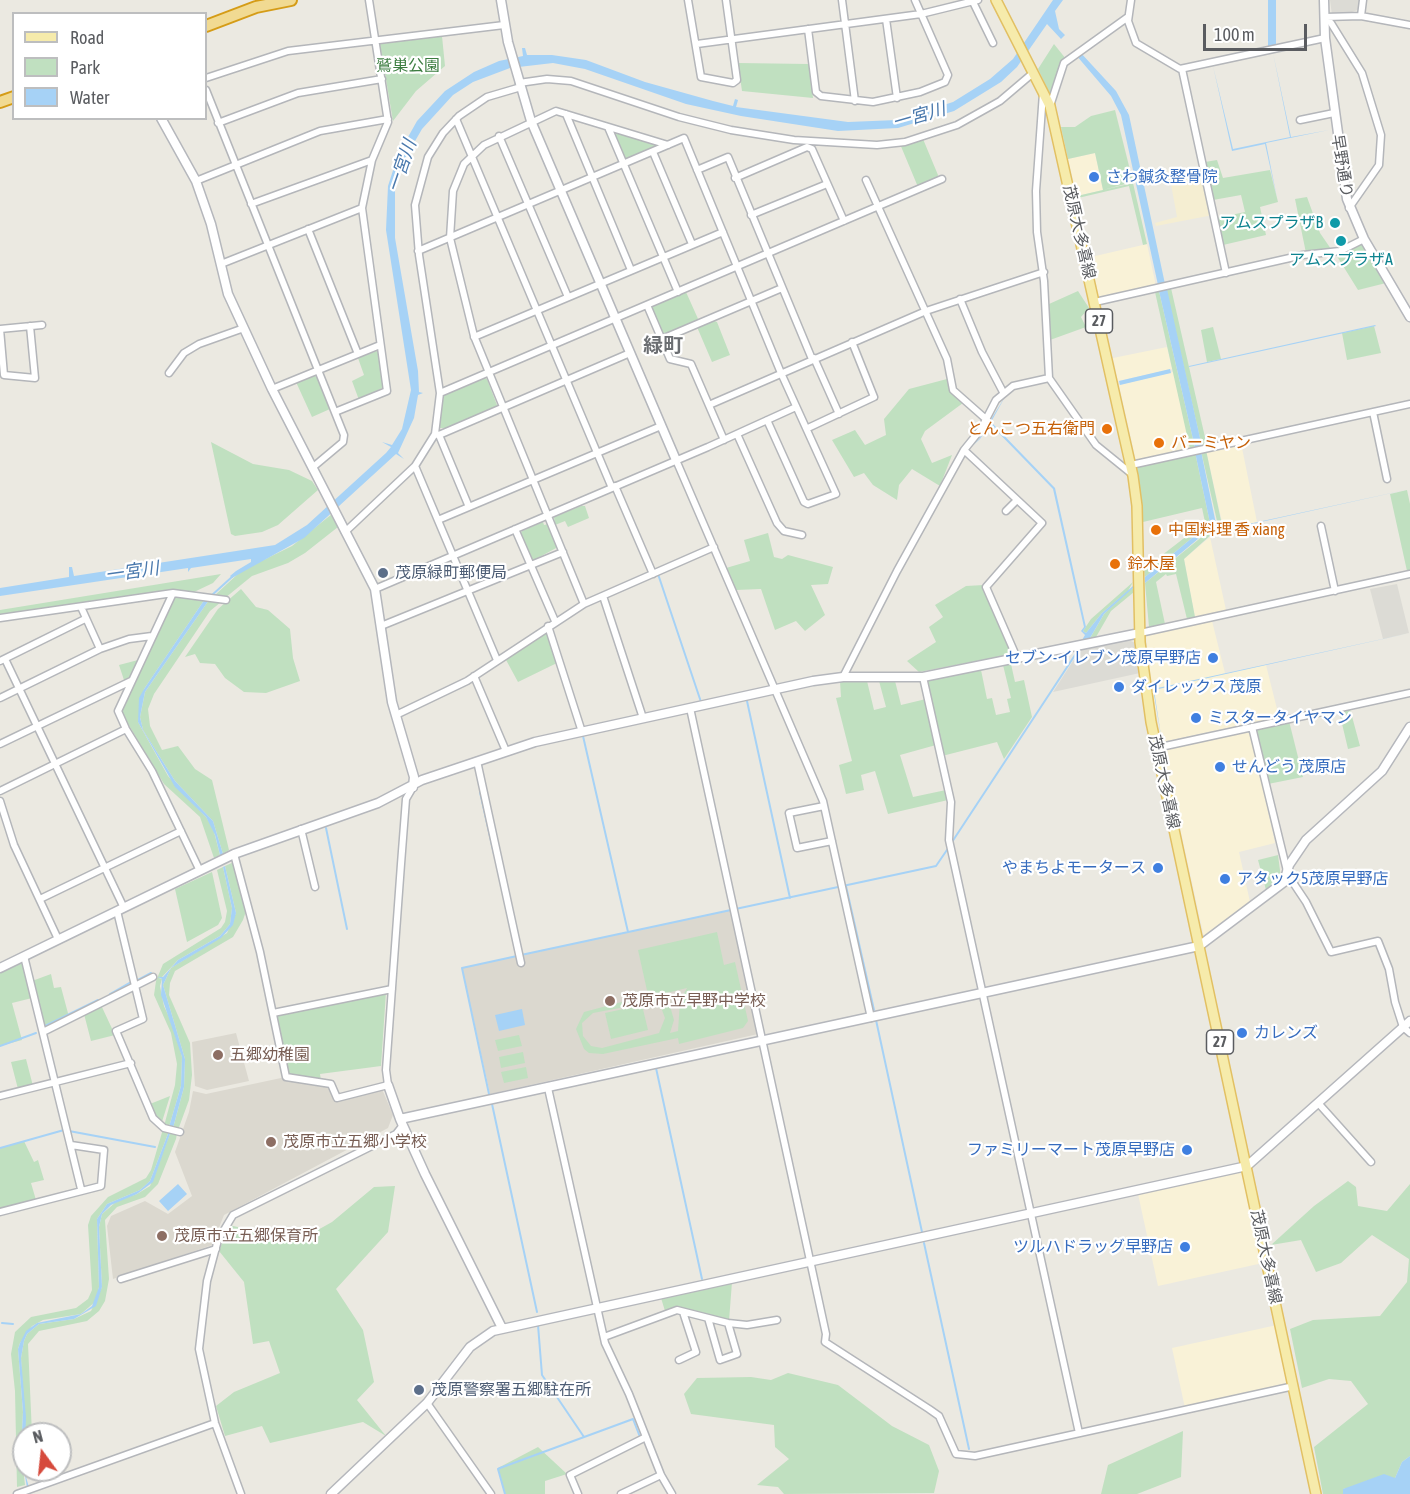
<!DOCTYPE html>
<html>
<head>
<meta charset="utf-8">
<style>
  body { margin:0 }
  #map { position:relative; width:1410px; height:1494px; overflow:hidden; background:#ebe9e1; font-family:"Asap Condensed",sans-serif }
  canvas { display:block }
  .legend { position:absolute; left:12px; top:12px; width:195px; height:108px; box-sizing:border-box; background:#fff; border:2px solid #bdbebf; margin:0; padding:8px 10px; list-style:none; font-size:18px; color:#5a5c60 }
  .legend li { display:flex; align-items:center; gap:12px; height:30px }
  .legend b { width:30px; border:2px solid #bdbebf }
  .north { position:absolute; left:12px; top:1422px; width:60px; height:60px; box-sizing:border-box; background:#fff; border:2px solid #bdbebf; border-radius:50%; rotate:345deg; font-size:16px; font-weight:700; line-height:24px; text-align:center; color:#5a5c60 }
  .north::after { content:''; display:block; margin:auto; width:21px; height:27px; background:#d64a3c; clip-path:polygon(50% 0,100% 100%,50% 72%,0 100%) }
  .scale { position:absolute; left:1203px; top:24px; width:104px; height:27px; box-sizing:border-box; border:3px solid #5a5c60; border-top:0; padding-left:8px; font-size:18px; line-height:21px; white-space:nowrap; color:#5a5c60; -webkit-text-stroke:4px #fff; paint-order:stroke }
</style>
</head>
<body>
<div id="map">
<canvas width="1410" height="1494"></canvas>
<ul class="legend">
<li><b style="height:8px;background:#f6ebab"></b>Road</li>
<li><b style="height:16px;background:#c0e0c0"></b>Park</li>
<li><b style="height:16px;background:#a6d2f6"></b>Water</li>
</ul>
<div class="north">N</div>
<div class="scale">100 m</div>
</div>
<script>
const c = document.querySelector('canvas').getContext('2d');
c.lineJoin = 'round';
function fillPath(path, color) {
  c.fillStyle = color;
  c.fill(path, 'evenodd');
}
function shape(rows) {
  const path = new Path2D();
  for (const r of rows) {
    path.moveTo(r[0], r[1]);
    for (let i = 2; i < r.length; i += 2) path.lineTo(r[i], r[i + 1]);
  }
  return path;
}
function stroke(path, color, width, dash) {
  c.strokeStyle = color;
  c.lineWidth = width;
  c.lineCap = dash ? 'butt' : 'round';
  c.setLineDash(dash || []);
  c.stroke(path);
}
function label(font, color, halo, rows, align = 'center') {
  c.font = font + ' "Asap Condensed","Noto Sans JP",sans-serif';
  c.lineWidth = 4.5;
  c.setLineDash([]);
  c.textBaseline = 'middle';
  c.strokeStyle = halo;
  c.fillStyle = color;
  for (const [text, x, y, turn = 0] of rows) {
    c.save();
    c.translate(x, y);
    c.rotate((+turn || 0) * Math.PI / 180);
    c.textAlign = isNaN(turn) ? turn : align;
    if (halo) c.strokeText(text, 0, 0);
    c.fillText(text, 0, 0);
    c.restore();
  }
}
fillPath(shape([
  [1095,153,1103,190,1077,196,1068,159],
  [1147,244,1156,286,1099,299,1091,257],
  [1167,347,1172,369,1118,381,1113,358],
  [1177,371,1190,449,1136,461,1119,385],
  [1241,443,1257,522,1220,530,1222,522,1206,450],
  [1210,537,1226,610,1195,617,1184,559],
  [1212,621,1225,673,1218,675,1266,665,1279,717,1162,742,1152,689,1146,636],
  [1245,732,1251,734,1275,843,1239,852,1250,902,1204,937,1163,750],
  [1241,1171,1263,1263,1158,1286,1138,1194],
  [1277,1325,1290,1385,1185,1408,1172,1348]
]), '#f9f2d7');
fillPath(shape([
  [1330,0,1361,0,1360,9,1347,14,1332,15],
  [1397,584,1409,633,1383,639,1370,589],
  [1129,640,1137,644,1140,673,1053,692,1080,650]
]), '#dcdbd5');
fillPath(shape([
  [732,910,758,1034,490,1094,462,968],
  [236,1033,249,1081,207,1090,195,1086,192,1042],
  [281,1078,327,1085,336,1102,382,1089,393,1115,388,1128,224,1215,212,1245,113,1279,107,1226,111,1216,145,1201,168,1214,192,1196,175,1152,189,1112,193,1091,206,1094]
]), '#dbd8cf');
fillPath(shape([
  [442,36,445,66,416,91,393,121,380,44],
  [1054,44,1066,59,1057,75,1052,98,1038,69],
  [738,63,809,64,813,98,742,91],
  [1115,110,1133,182,1103,190,1095,153,1068,159,1061,127,1075,127,1091,116],
  [617,132,657,144,656,148,626,161,613,134],
  [923,139,938,175,937,179,918,187,900,144],
  [1217,160,1223,178,1270,170,1278,202,1260,207,1266,235,1223,245,1217,218,1245,212,1241,195,1213,200,1205,162],
  [1133,183,1147,244,1143,245,1129,186,1078,198,1077,196],
  [1307,197,1320,233,1331,249,1306,253,1295,199],
  [1362,242,1386,283,1358,290,1335,253],
  [1171,288,1207,446,1202,447,1166,289],
  [1078,291,1089,308,1081,317,1086,327,1050,340,1049,304],
  [1159,291,1195,448,1190,449,1155,292],
  [686,292,699,321,665,335,662,334,652,307],
  [712,320,717,322,730,355,712,362,697,327],
  [1374,326,1381,353,1347,360,1342,333],
  [1213,327,1221,359,1207,362,1201,330],
  [377,351,380,353,384,387,359,400,352,381,364,375,358,358],
  [312,375,318,377,330,409,312,417,296,382],
  [484,378,487,379,497,405,496,408,447,428,438,428,444,395],
  [947,379,955,395,963,403,925,431,921,439,932,463,952,455,940,486,912,469,899,485,897,500,873,485,864,473,854,477,832,440,855,430,865,445,886,435,884,419,909,389],
  [211,442,253,464,289,470,312,481,318,490,278,525,262,532,235,536,231,534],
  [1206,450,1222,525,1184,559,1195,617,1187,619,1176,574,1167,576,1166,574,1156,582,1165,624,1149,627,1145,583,1209,531,1217,521,1201,451],
  [1195,452,1210,523,1145,577,1144,569,1205,522,1202,508,1143,522,1137,467],
  [1407,490,1410,504,1410,571,1407,571,1390,494],
  [581,506,585,506,589,518,568,527,565,521,555,525,554,517],
  [332,514,338,527,305,553,288,563,252,576,225,598,214,596,241,571,292,546],
  [543,522,544,525,549,524,558,547,534,560,530,559,520,535,522,531],
  [768,533,774,557,782,559,788,555,833,567,828,584,811,585,825,615,805,631,796,621,775,630,761,589,736,590,726,568,750,561,744,540],
  [221,574,213,583,194,592,176,591,0,616,0,610],
  [1133,582,1128,591,1133,588,1134,592,1111,611,1096,637,1090,638,1104,614,1128,591,1102,613,1086,633,1083,631,1091,619],
  [984,585,983,590,1011,649,1008,655,919,672,907,661,936,642,929,627,943,617,935,605,966,586],
  [241,589,256,607,268,610,290,629,293,658,300,681,266,693,244,692,225,678,215,664,200,663,195,654,185,657,218,609],
  [181,595,205,599,144,689,138,722,168,776,206,817,213,828,220,855,214,858,200,817,164,784,121,712,175,597],
  [209,600,221,602,210,611,154,694,148,709,150,726,162,750,178,746,195,769,212,780,229,850,223,854,213,821,175,781,143,730,140,717,145,692],
  [546,631,557,663,518,682,505,658],
  [138,660,130,678,125,683,119,665],
  [1011,664,1015,682,1024,680,1032,717,1004,759,997,742,942,756,928,681,981,670,987,699,992,698,996,715,1010,712,1007,699,1011,698,1003,665],
  [840,681,867,681,874,710,886,707,879,681,895,681,901,705,926,699,936,745,900,755,913,797,946,790,948,800,888,814,875,771,861,775,864,790,846,794,839,765,852,761,836,698,841,697],
  [1350,709,1360,746,1348,749,1339,711],
  [1289,721,1303,777,1268,784,1256,729],
  [1278,855,1281,878,1266,890,1258,860],
  [234,862,246,911,243,920,233,937,175,971,170,983,169,995,190,1043,192,1075,189,1100,178,1130,173,1128,184,1087,185,1059,163,985,171,968,227,933,236,913,225,866],
  [223,867,232,908,230,924,220,936,178,960,162,977,159,978,162,979,160,986,164,1006,175,1030,182,1057,181,1086,169,1127,164,1126,175,1085,177,1064,171,1033,154,995,156,981,163,964,221,928,225,922,227,911,217,870],
  [212,872,222,918,218,925,187,942,175,889],
  [717,932,724,965,735,962,748,1021,743,1028,679,1044,678,1038,603,1054,589,1053,584,1049,576,1029,584,1012,648,995,638,950],
  [687,988,680,1001,678,1031,670,1033,674,1020,670,1006,666,1000,654,996],
  [652,1002,662,1010,665,1018,659,1033,602,1048,591,1046,583,1036,582,1023,593,1013],
  [22,962,32,998,12,1003,22,1040,0,1046,0,973],
  [51,974,54,988,61,987,69,1017,44,1030,32,981],
  [386,992,381,1066,320,1074,321,1080,289,1075,275,1017,278,1015],
  [101,1005,115,1035,91,1041,84,1014],
  [642,1005,648,1030,611,1039,605,1013],
  [519,1035,522,1046,498,1051,495,1040],
  [523,1052,525,1063,501,1068,499,1057],
  [26,1059,33,1086,18,1089,11,1062],
  [526,1067,528,1078,504,1083,501,1072],
  [170,1096,161,1125,150,1104],
  [163,1129,169,1131,150,1181,140,1190,107,1204,97,1219,99,1287,96,1301,81,1314,43,1320,32,1326,20,1343,18,1349,23,1412,21,1451,25,1485,17,1487,15,1391,11,1354,15,1332,31,1317,76,1308,88,1299,92,1290,88,1225,91,1216,108,1197,146,1178,151,1170],
  [171,1131,177,1133,176,1139,158,1184,145,1197,117,1207,105,1220,109,1279,105,1301,99,1311,87,1321,39,1331,28,1344,32,1434,25,1434,21,1358,24,1341,27,1334,39,1324,74,1319,91,1311,102,1287,99,1227,102,1214,117,1201,137,1194,150,1186],
  [24,1141,34,1162,38,1160,44,1180,31,1183,36,1200,0,1210,0,1148],
  [1348,1181,1356,1187,1358,1206,1387,1211,1410,1184,1410,1456,1402,1462,1395,1478,1343,1489,1343,1494,1323,1494,1314,1447,1368,1404,1351,1381,1329,1379,1302,1388,1290,1329,1313,1320,1380,1316,1407,1282,1409,1259,1372,1235,1341,1263,1316,1272,1301,1240,1271,1245,1314,1206],
  [395,1186,388,1232,336,1289,363,1330,374,1382,357,1400,386,1436,363,1422,270,1443,262,1426,225,1436,216,1406,234,1392,280,1373,269,1341,253,1344,244,1282,219,1251,229,1225,298,1241,332,1222,374,1187],
  [732,1282,729,1321,676,1308,665,1311,661,1298],
  [788,1373,838,1385,892,1426,929,1445,939,1471,934,1493,784,1494,778,1487,757,1485,789,1459,775,1447,774,1425,691,1414,684,1394,697,1378,751,1377,771,1380],
  [1183,1431,1181,1477,1137,1494,1101,1494,1108,1465],
  [538,1447,567,1474,545,1481,545,1494,505,1494,498,1468]
]), '#c0e0c0');
fillPath(shape([
  [1168,168,1172,179,1204,172,1213,215,1156,226,1155,223,1177,217]
]), '#f5eed2');
fillPath(shape([
  [1053,0,1063,0,1055,11,1059,29,1065,35,1061,39,1047,24,1017,67,1001,82,954,111,898,128,838,131,741,116,686,104,585,69,553,63,510,68,473,82,453,95,422,129,403,162,395,191,395,238,418,371,419,392,423,393,418,395,414,418,398,453,404,459,396,454,304,538,232,578,230,576,236,571,251,562,251,559,191,568,188,572,188,568,0,596,0,588,69,577,69,567,72,567,74,576,275,545,307,525,386,453,391,447,382,442,392,445,402,429,411,390,386,230,388,186,398,155,417,121,445,91,474,72,499,61,523,56,522,48,525,48,527,55,552,55,586,60,645,82,713,101,733,106,735,99,738,100,736,107,848,122,897,120,953,102,990,79,1013,59],
  [1080,52,1116,91,1129,115,1165,284,1158,285,1121,115,1111,96,1076,55],
  [1273,53,1291,137,1329,130,1266,143,1277,198,1265,144,1232,151,1213,66,1233,149,1290,137],
  [1167,289,1202,447,1195,448,1159,291],
  [1375,325,1376,326,1189,367,1189,366],
  [1170,369,1171,373,1120,385,1119,381],
  [1006,395,991,422,1055,488,1086,627,1083,631,1086,633,1102,613,1133,586,1133,588,1104,614,1090,638,1082,640,1085,635,1081,631,1084,627,1053,489,990,424,980,439,969,449,1021,498,968,449,979,439],
  [1201,451,1216,524,1145,583,1145,577,1210,523,1195,452],
  [1410,489,1220,531,1218,530,1221,530],
  [205,599,209,600,145,692,140,717,143,730,175,781,213,821,223,854,220,855,215,835,206,817,175,787,138,722,139,698,144,689],
  [1410,633,1154,690,1162,742,1153,689],
  [225,866,236,913,233,925,221,938,171,968,163,985,185,1059,184,1087,173,1128,169,1127,181,1086,182,1057,161,995,162,979,158,977,163,977,178,960,220,936,230,924,232,908,223,867],
  [522,1009,525,1025,499,1031,495,1015],
  [169,1131,171,1131,153,1182,137,1194,111,1205,102,1214,99,1227,102,1287,96,1306,74,1319,39,1324,27,1334,24,1341,21,1358,26,1417,24,1470,31,1494,28,1494,21,1451,23,1412,18,1349,20,1343,26,1331,37,1323,81,1314,92,1306,99,1287,97,1219,107,1204,140,1190,150,1181],
  [178,1184,187,1194,168,1211,159,1201],
  [1410,1456,1410,1494,1343,1494,1343,1489,1384,1474,1395,1478,1402,1462]
]), '#a6d2f6');
stroke(shape([
  [658,574,701,702],
  [211,596,233,576],
  [747,701,790,898],
  [583,736,628,932],
  [480,792,494,854],
  [326,828,347,929],
  [952,842,1079,649],
  [846,886,874,1010],
  [521,955,936,866,949,847],
  [138,980,151,973],
  [110,994,131,982],
  [876,1020,922,1232],
  [45,1026,98,1000],
  [0,1046,36,1033],
  [656,1068,702,1279],
  [489,1094,462,968,517,956],
  [492,1104,537,1312],
  [69,1131,155,1147],
  [0,1148,64,1130],
  [924,1243,969,1449],
  [2,1323,13,1324],
  [538,1325,542,1375,584,1437],
  [505,1494,498,1469,500,1468,633,1419,640,1437]
]), '#a6d2f6', 2);
stroke(shape([
  [1272,0,1272,46]
]), '#a6d2f6', 8);
const street = shape([
  [688,0,701,77,733,83,737,80,726,0],
  [842,0,855,101],
  [1131,0,1128,21,1136,43,1180,69,1325,38],
  [973,2,993,43],
  [1361,16,1363,0],
  [1325,17,1331,23,1362,73,1381,135,1379,165,1349,208],
  [1325,17,1361,16,1410,25],
  [886,19,897,98],
  [808,29,816,92,821,96,873,102,920,92,945,82,948,75,915,0],
  [697,44,921,14,978,0],
  [1182,69,1226,273],
  [206,78,288,51,504,25],
  [519,83,547,79,571,81,679,117,731,130,794,140,877,145,905,142,957,125,1000,101,1033,73],
  [206,90,344,435,343,442,312,468],
  [1043,93,1036,191,1037,232,1044,281,1049,378,1096,445,1133,475],
  [1050,106,1064,63,1128,17],
  [566,114,631,270],
  [456,119,612,488],
  [1300,120,1334,113],
  [218,123,298,93,382,79],
  [608,127,678,292],
  [499,136,568,297],
  [653,152,692,244],
  [697,170,728,157,812,359],
  [735,178,807,147,812,149,844,221],
  [866,180,947,359,953,390,987,420],
  [196,181,320,131,388,119],
  [251,204,372,160],
  [751,215,827,184],
  [308,229,358,354],
  [418,251,684,138,781,373,836,494,808,504,804,502,767,420],
  [221,264,362,208],
  [960,299,982,352,1003,392],
  [1095,302,1303,255,1340,251,1364,239],
  [647,305,670,359,691,364,724,440],
  [0,329,4,375,35,378,30,326],
  [0,329,42,325],
  [474,337,723,232],
  [662,339,782,288],
  [814,358,839,414],
  [169,373,184,353,199,344,244,328],
  [272,389,380,345],
  [440,393,942,179],
  [709,405,926,311,1044,272],
  [335,412,387,391,362,208,372,160,388,122,369,0],
  [1373,412,1387,479],
  [808,428,874,397,852,342],
  [435,434,439,435,630,353],
  [737,434,777,523,784,531,802,535],
  [439,435,469,507],
  [964,450,1042,523,986,587,1017,658],
  [676,460,823,801,871,1018],
  [1131,465,1410,404],
  [415,466,497,660],
  [615,486,653,574],
  [1006,511,1017,500],
  [438,520,661,426],
  [1321,526,1335,591],
  [515,529,555,621],
  [345,532,415,466,435,434,440,393,419,255,415,205,428,157,443,133,459,116,487,97,521,87],
  [375,589,708,447,796,407],
  [173,593,118,711,126,729,152,771,200,871],
  [603,596,643,718],
  [584,604,474,336,450,238,453,191,464,164,484,145,556,111,668,145],
  [81,607,100,649],
  [0,618,173,593,226,600],
  [381,626,563,552],
  [548,626,582,732],
  [1140,633,1410,574],
  [5,659,124,908],
  [0,661,85,619],
  [474,676,506,751],
  [843,677,897,571,964,450,981,429,996,400,1013,386,1049,378],
  [923,677,951,802,949,840,1079,1433],
  [0,698,100,649,129,639,152,636],
  [690,708,826,1334,825,1342,929,1409,939,1416,956,1454,966,1455,975,1456,1294,1386],
  [396,715,467,681,584,604,714,547],
  [1252,727,1288,875,1306,902,1331,952,1378,941,1389,969,1395,1002,1403,1027,1410,1033],
  [0,744,131,681],
  [1156,748,1410,693],
  [477,761,521,963],
  [0,791,126,729],
  [0,801,14,845,58,939],
  [824,806,789,813,797,848,832,841],
  [301,829,315,887],
  [234,854,260,952,286,1077,331,1084,337,1098,388,1085,386,1070,401,864,406,799,413,787],
  [40,899,181,831],
  [117,911,143,1019,116,1031,153,1118,164,1128,180,1132],
  [24,956,81,1189],
  [273,1013,392,989],
  [43,1032,153,977],
  [548,1088,605,1343,629,1394,661,1475,672,1494],
  [0,1096,131,1063],
  [1319,1104,1371,1162],
  [0,1212,101,1186,104,1150,71,1145],
  [121,1279,216,1249],
  [708,1318,720,1360,737,1354,728,1323],
  [604,1337,677,1310,728,1323,747,1325,777,1320],
  [679,1360,696,1352,683,1312],
  [427,1403,491,1494],
  [17,1494,215,1423],
  [241,1494,215,1423,199,1349,207,1281,218,1240,233,1215,396,1134,403,1125],
  [578,1494,570,1475,646,1437],
  [621,1494,661,1475]
]);
const secondary = shape([
  [501,0,508,42,531,121,676,460],
  [1324,0,1325,38,1347,199,1364,239,1410,317],
  [161,118,196,181,211,224,228,294,272,389,375,589,392,702,414,777,413,787],
  [0,968,234,854,378,803,422,780,535,742,813,681,843,677,923,677,1140,633],
  [388,1085,400,1119,425,1174,502,1328],
  [400,1119,1199,946,1284,882,1289,865,1306,840,1382,771,1410,727],
  [331,1494,427,1403,470,1347,493,1331,1247,1166,1410,1021]
]);
const primary = shape([
  [996,0,1050,106,1133,476,1137,506,1140,642,1151,722,1316,1494]
]);
const highway = shape([
  [206,26,256,7,291,0],
  [0,102,14,97]
]);
stroke(street, '#b4b6ba', 9);
stroke(secondary, '#b5b7bc', 11);
stroke(primary, '#e2c063', 12);
stroke(highway, '#d59c17', 14);
stroke(street, '#fff', 6);
stroke(secondary, '#fff', 8);
stroke(primary, '#f6ebab', 9);
stroke(highway, '#f1da92', 10);
for (const [x, y, r, color] of [
  [1094,177,6,"#3f7fe0"],
  [1335,223,6,"#0f9aa8"],
  [1341,241,6,"#0f9aa8"],
  [1107,429,6,"#e8710a"],
  [1159,443,6,"#e8710a"],
  [1156,530,6,"#e8710a"],
  [1115,564,6,"#e8710a"],
  [383,573,6,"#5c6f8a"],
  [1213,658,6,"#3f7fe0"],
  [1119,687,6,"#3f7fe0"],
  [1196,718,6,"#3f7fe0"],
  [1220,767,6,"#3f7fe0"],
  [1158,868,6,"#3f7fe0"],
  [1225,879,6,"#3f7fe0"],
  [610,1001,6,"#8d6e63"],
  [1242,1033,6,"#3f7fe0"],
  [218,1055,6,"#8d6e63"],
  [271,1142,6,"#8d6e63"],
  [1187,1150,6,"#3f7fe0"],
  [162,1236,6,"#8d6e63"],
  [1185,1247,6,"#3f7fe0"],
  [419,1390,6,"#5c6f8a"]
]) {
  const dot = new Path2D();
  dot.arc(x, y, r, 0, 2 * Math.PI);
  c.fillStyle = color;
  c.fill(dot);
  stroke(dot, '#fff', 2);
}
for (const [x, y, w] of [
  [1099,321,27],
  [1220,1042,27]
]) {
  const box = new Path2D();
  box.roundRect(x - w / 2, y - 12, w, 24, 4.5);
  c.fillStyle = '#fff';
  c.fill(box);
  stroke(box, '#5a5c60', 1.5);
}
label('bold 15px', '#5a5c60', null, [
  ["27",1099,321],
  ["27",1220,1042]
]);
label('16px', '#3c7d40', '#fff', [
  ["鷲巣公園",408,66]
]);
label('16px', '#5a5c60', '#fff', [
  ["早野通り",1342,166,81],
  ["茂原大多喜線",1079,232,77],
  ["茂原大多喜線",1164,782,78],
  ["茂原大多喜線",1266,1257,78]
]);
label('16px', '#366cbe', '#fff', [
  ["さわ鍼灸整骨院",1106,177],
  ["セブン-イレブン茂原早野店",1201,658,"right"],
  ["ダイレックス 茂原",1131,687],
  ["ミスタータイヤマン",1208,718],
  ["せんどう 茂原店",1232,767],
  ["やまちよモータース",1146,868,"right"],
  ["アタック5茂原早野店",1237,879],
  ["カレンズ",1254,1033],
  ["ファミリーマート茂原早野店",1175,1150,"right"],
  ["ツルハドラッグ早野店",1173,1247,"right"]
], 'left');
label('16px', '#0d838f', '#fff', [
  ["アムスプラザB",1323,223],
  ["アムスプラザA",1341,260,"center"]
], 'right');
label('16px', '#c56008', '#fff', [
  ["とんこつ五右衛門",1095,429,"right"],
  ["バーミヤン",1171,443],
  ["中国料理 香 xiang",1168,530],
  ["鈴木屋",1127,564]
], 'left');
label('16px', '#4e5e75', '#fff', [
  ["茂原緑町郵便局",395,573],
  ["茂原警察署五郷駐在所",431,1390]
], 'left');
label('16px', '#785e54', '#fff', [
  ["茂原市立早野中学校",622,1001],
  ["五郷幼稚園",230,1055],
  ["茂原市立五郷小学校",283,1142],
  ["茂原市立五郷保育所",174,1236]
], 'left');
label('italic 18px', '#4a79ad', '#fff', [
  ["一宮川",919,116,-16],
  ["一宮川",402,166,-71],
  ["一宮川",132,572,-8]
]);
label('bold 20px', '#6b6e72', '#fff', [
  ["緑町",663,346]
]);
</script>
</body>
</html>
